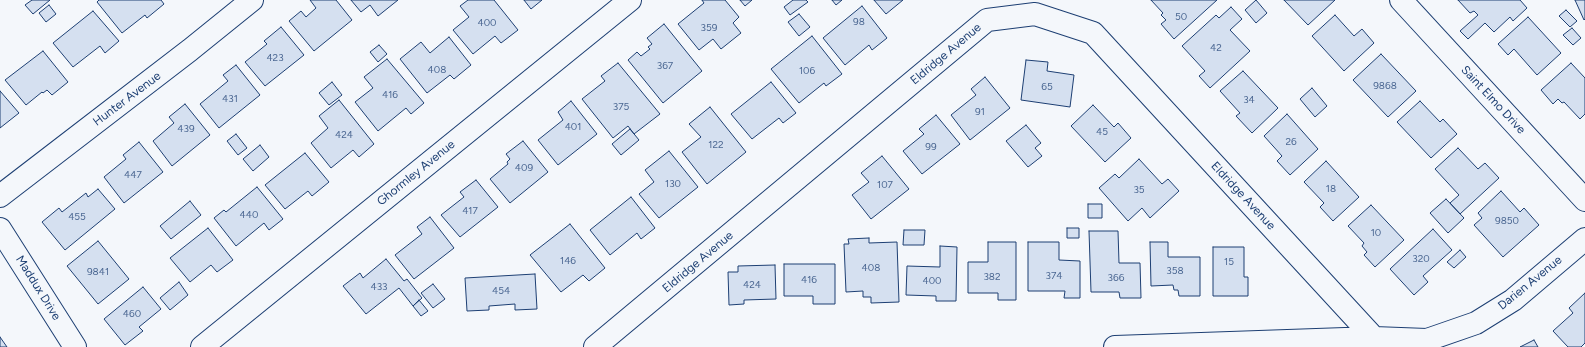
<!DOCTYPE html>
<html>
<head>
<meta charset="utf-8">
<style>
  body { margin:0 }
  canvas { display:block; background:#f4f7fb }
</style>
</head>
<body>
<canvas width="1585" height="347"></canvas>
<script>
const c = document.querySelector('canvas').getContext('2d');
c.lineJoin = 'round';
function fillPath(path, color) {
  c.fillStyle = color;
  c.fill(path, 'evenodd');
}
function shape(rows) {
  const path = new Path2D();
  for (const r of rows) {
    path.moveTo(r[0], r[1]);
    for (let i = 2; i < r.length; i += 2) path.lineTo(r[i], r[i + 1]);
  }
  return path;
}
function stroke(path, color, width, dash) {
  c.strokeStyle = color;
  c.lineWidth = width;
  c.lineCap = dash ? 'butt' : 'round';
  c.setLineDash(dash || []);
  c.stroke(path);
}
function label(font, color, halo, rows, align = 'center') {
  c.font = font + ' Figtree,sans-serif';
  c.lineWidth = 3;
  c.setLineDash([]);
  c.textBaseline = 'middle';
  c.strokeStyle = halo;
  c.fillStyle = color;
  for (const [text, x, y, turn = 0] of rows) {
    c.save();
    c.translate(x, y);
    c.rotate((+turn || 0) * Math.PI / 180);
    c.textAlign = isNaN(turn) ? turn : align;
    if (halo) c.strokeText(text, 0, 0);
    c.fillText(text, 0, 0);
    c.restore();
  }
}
const building = shape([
  [32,0,50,0,33,14,25,5,32,0],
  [99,0,161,0,164,4,147,18,145,15,122,33,97,2,99,0],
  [336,0,352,20,314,51,289,21,301,11,306,17,316,8,310,0,336,0],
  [351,0,398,0,378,16,370,5,361,12,351,0],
  [468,0,494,0,518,30,501,43,495,36,473,54,453,30,469,17,460,6,468,0],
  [524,0,542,0,531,9,524,0],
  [702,0,725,0,739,17,733,23,741,33,721,49,713,39,699,50,678,24,704,3,702,0],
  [740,0,752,0,745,6,740,0],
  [793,0,806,0,808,2,790,15,784,7,793,0],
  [832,0,842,0,836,5,832,0],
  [874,0,903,0,886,14,874,0],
  [1151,0,1217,0,1174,39,1161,24,1166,20,1161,15,1163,13,1151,0],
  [1256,0,1267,13,1256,23,1245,10,1256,0],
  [1284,0,1335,0,1308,25,1284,0],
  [1458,0,1520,0,1527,8,1513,21,1510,17,1494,32,1485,23,1468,39,1460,31,1478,15,1474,11,1470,13,1458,0],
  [1575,0,1585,0,1585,19,1584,20,1575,0],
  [49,5,56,14,46,22,39,13,49,5],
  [862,6,887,38,872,50,869,45,845,65,823,38,862,6],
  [1231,7,1242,19,1230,30,1250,51,1210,88,1199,76,1205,71,1182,46,1216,15,1219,18,1231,7],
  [1566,10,1577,21,1570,27,1559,16,1566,10],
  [93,11,119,41,105,53,100,46,73,67,53,43,93,11],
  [799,14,810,27,799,36,788,22,799,14],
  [1335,15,1354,36,1362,29,1374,43,1344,71,1312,36,1335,15],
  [1528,17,1561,53,1537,75,1514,49,1508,55,1498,44,1528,17],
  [664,24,702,71,663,103,628,60,637,52,641,56,650,49,648,47,652,44,647,38,664,24],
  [281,27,304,55,265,86,245,62,267,44,264,41,281,27],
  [1572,28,1581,38,1573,45,1563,35,1572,28],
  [812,36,842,74,826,86,824,83,799,103,771,69,812,36],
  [449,37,471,65,454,79,450,75,427,93,400,59,421,42,430,53,449,37],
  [379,45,387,54,378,62,370,52,379,45],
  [43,51,68,82,52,95,47,90,43,93,42,92,26,105,5,80,43,51],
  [1381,54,1416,91,1388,117,1353,80,1381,54],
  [387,59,424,103,411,114,406,108,378,131,355,102,373,88,364,77,387,59],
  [1026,60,1048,62,1047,71,1074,75,1070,107,1021,100,1026,60],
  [618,63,660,114,634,134,628,126,613,138,582,99,605,81,601,76,618,63],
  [1571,63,1585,78,1585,114,1580,119,1564,102,1562,103,1558,99,1553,104,1541,90,1571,63],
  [236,65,260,95,219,128,200,104,228,81,223,75,236,65],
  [1243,71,1278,108,1252,133,1236,116,1240,113,1220,91,1243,71],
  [985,77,1010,108,970,140,951,115,976,95,971,89,985,77],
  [332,82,342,95,329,105,319,93,332,82],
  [771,82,796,113,783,123,779,118,752,139,731,114,771,82],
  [1312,88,1327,106,1315,117,1300,99,1312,88],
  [0,91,19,113,0,128,0,91],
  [339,100,374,144,359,157,353,150,331,168,311,143,328,128,319,116,339,100],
  [571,101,597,134,558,165,538,140,563,120,558,112,571,101],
  [1420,101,1440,122,1443,119,1457,134,1431,158,1397,122,1420,101],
  [185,104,210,135,172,166,153,141,174,123,169,117,185,104],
  [1093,105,1114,127,1118,123,1131,138,1105,162,1071,126,1093,105],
  [710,107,746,152,707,184,682,152,701,137,689,124,710,107],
  [1287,114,1318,149,1290,175,1277,161,1282,156,1264,136,1287,114],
  [936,115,960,144,922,174,903,151,924,134,919,129,936,115],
  [1026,125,1041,143,1035,148,1042,156,1028,167,1006,141,1026,125],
  [630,129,639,140,621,155,612,144,630,129],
  [236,134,247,148,238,155,227,141,236,134],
  [523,141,548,172,510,203,490,179,508,164,507,162,510,159,506,154,523,141],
  [139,142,163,172,124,203,104,177,126,159,123,155,139,142],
  [260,145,269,157,253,171,243,159,260,145],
  [1458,148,1478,169,1485,163,1499,178,1460,214,1450,203,1459,195,1435,169,1458,148],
  [669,151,698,187,659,218,639,194,654,182,645,170,669,151],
  [305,153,329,182,312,196,308,191,285,209,265,185,305,153],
  [882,156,909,189,871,219,852,195,869,182,861,173,882,156],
  [1139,159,1162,184,1168,179,1179,191,1150,218,1142,208,1128,221,1099,188,1115,174,1119,178,1139,159],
  [1326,161,1359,197,1333,221,1320,207,1324,203,1304,182,1326,161],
  [476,180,498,207,460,237,441,215,464,197,460,192,476,180],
  [257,187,283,219,269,230,264,223,236,246,214,218,224,210,226,212,257,187],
  [98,189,115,209,65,250,42,222,59,208,62,212,86,193,88,197,98,189],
  [1501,191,1520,212,1524,208,1539,225,1503,257,1474,225,1482,218,1478,213,1501,191],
  [631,197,655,228,641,239,637,233,610,255,590,230,631,197],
  [1446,199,1464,218,1448,233,1430,213,1446,199],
  [190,201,201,215,171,239,160,226,190,201],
  [1088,204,1102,204,1102,218,1088,218,1088,204],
  [1371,205,1404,240,1375,267,1364,255,1367,252,1362,246,1364,243,1348,226,1371,205],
  [430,217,454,248,414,279,395,255,422,234,417,227,430,217],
  [570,224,605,268,589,281,583,275,561,292,530,255,570,224],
  [208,228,233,260,217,272,211,265,190,282,170,258,208,228],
  [1067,228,1079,228,1079,238,1067,238,1067,228],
  [1433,229,1452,250,1423,276,1428,282,1414,295,1390,269,1433,229],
  [904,230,925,230,924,245,903,245,904,230],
  [1089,231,1118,231,1119,263,1140,263,1141,298,1120,298,1119,292,1091,292,1089,231],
  [869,238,869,243,897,242,899,302,871,303,871,297,863,297,863,291,846,292,844,244,849,244,848,239,869,238],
  [98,241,129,279,98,304,67,266,98,241],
  [988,242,1016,242,1016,300,998,300,998,293,968,293,968,262,988,262,988,242],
  [1028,242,1059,242,1059,260,1080,261,1080,298,1064,298,1065,291,1028,291,1028,242],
  [1150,242,1168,242,1168,257,1200,257,1200,296,1179,296,1178,290,1174,290,1173,285,1151,286,1150,242],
  [940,246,957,247,956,301,936,301,936,296,906,295,907,266,940,267,940,246],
  [1213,247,1244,247,1244,277,1248,277,1248,296,1213,296,1213,247],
  [1460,250,1466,257,1454,268,1447,262,1460,250],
  [386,259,404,281,407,279,422,298,413,306,399,288,366,314,343,286,360,273,363,278,386,259],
  [784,264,835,264,835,304,813,304,813,296,784,296,784,264],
  [775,265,776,299,744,300,744,304,729,305,728,272,738,272,738,266,775,265],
  [535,274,537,309,515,310,515,304,489,306,489,310,467,311,465,278,535,274],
  [179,282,188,295,170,310,160,298,179,282],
  [433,284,445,299,433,308,421,293,433,284],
  [143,287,161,309,139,327,143,331,125,345,104,319,143,287],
  [1585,293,1585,343,1581,347,1568,347,1553,331,1573,313,1569,308,1585,293],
  [419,300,428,311,421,316,413,306,419,300],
  [0,337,7,347,0,347,0,337],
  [1534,340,1538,347,1520,347,1534,340]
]);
fillPath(building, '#d5e0f0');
stroke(building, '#1d3f73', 1);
const street = shape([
  [1401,0,1585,200],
  [0,196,190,50,252,0],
  [0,229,75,347],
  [202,347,630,0],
  [595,347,987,20,1035,14,1093,33,1374,338],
  [1115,347,1374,338,1427,340,1476,323,1513,300,1585,239]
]);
stroke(street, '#1d3f73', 24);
stroke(street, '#f4f7fb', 22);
label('10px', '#4b6792', null, [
  ["50",1181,17],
  ["98",859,22],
  ["400",487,23],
  ["359",709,28],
  ["42",1216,48],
  ["423",275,58],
  ["367",665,66],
  ["408",437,70],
  ["106",807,71],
  ["9868",1385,86],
  ["65",1047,87],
  ["416",390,95],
  ["431",230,99],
  ["34",1249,100],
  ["375",621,107],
  ["91",980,112],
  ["401",573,127],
  ["439",186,129],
  ["45",1102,132],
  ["424",344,135],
  ["26",1291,142],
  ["122",716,145],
  ["99",931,147],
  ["409",524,168],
  ["447",133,175],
  ["130",673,184],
  ["107",885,185],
  ["18",1331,189],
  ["35",1139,190],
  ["417",470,211],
  ["440",249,215],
  ["455",77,217],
  ["9850",1507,221],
  ["10",1376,233],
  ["320",1421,259],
  ["146",568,261],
  ["15",1229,262],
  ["408",871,268],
  ["358",1175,271],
  ["9841",98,272],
  ["374",1054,276],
  ["382",992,277],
  ["366",1116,278],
  ["416",809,280],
  ["400",932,281],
  ["424",752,285],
  ["433",379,287],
  ["454",501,291],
  ["460",132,314]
]);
label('12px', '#1d3f73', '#f4f7fb', [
  ["Eldridge Avenue",946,54,-40],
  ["Hunter Avenue",127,99,-37],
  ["Saint Elmo Drive",1493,100,47],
  ["Ghormley Avenue",416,173,-39],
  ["Eldridge Avenue",1243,196,47],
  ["Eldridge Avenue",698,262,-40],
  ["Darien Avenue",1530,283,-39],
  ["Maddux Drive",38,288,58]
]);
</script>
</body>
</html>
